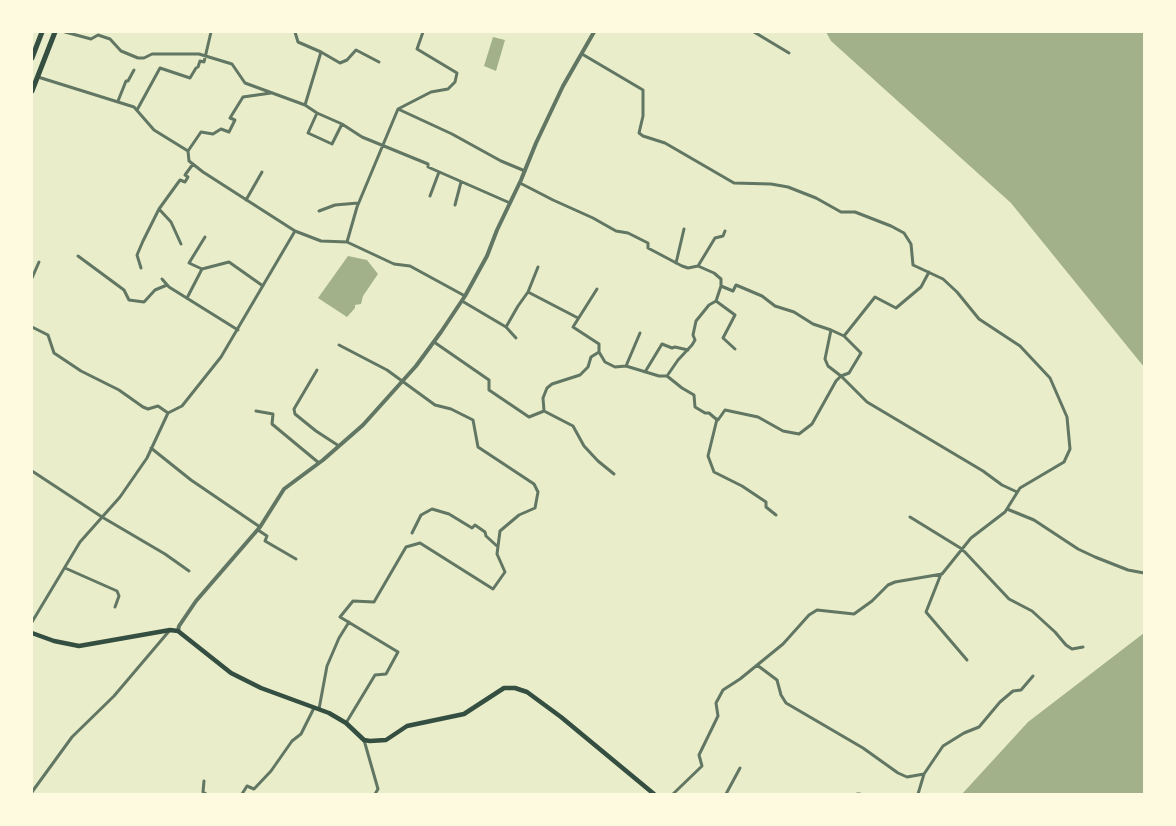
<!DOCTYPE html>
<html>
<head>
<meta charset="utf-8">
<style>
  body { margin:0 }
  #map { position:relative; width:1176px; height:826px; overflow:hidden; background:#e9edc9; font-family:Raleway,sans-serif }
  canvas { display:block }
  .frame { position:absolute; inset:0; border:33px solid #fefae0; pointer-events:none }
</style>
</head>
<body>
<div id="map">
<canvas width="1176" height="826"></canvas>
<div class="frame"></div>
</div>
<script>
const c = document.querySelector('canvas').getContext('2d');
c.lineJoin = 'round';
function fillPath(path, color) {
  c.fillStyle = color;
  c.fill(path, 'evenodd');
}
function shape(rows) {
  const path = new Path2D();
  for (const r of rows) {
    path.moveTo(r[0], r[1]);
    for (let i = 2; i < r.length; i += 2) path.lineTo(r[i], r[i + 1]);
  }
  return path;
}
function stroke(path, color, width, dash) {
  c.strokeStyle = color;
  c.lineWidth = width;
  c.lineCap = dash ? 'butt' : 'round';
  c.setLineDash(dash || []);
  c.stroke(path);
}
fillPath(shape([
  [826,32,1144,32,1144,367,1011,203,831,41],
  [493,37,505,40,496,71,484,66],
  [348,256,367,260,378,274,363,296,361,304,355,305,355,308,347,317,318,298],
  [1144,633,1144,794,962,794,1028,722]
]), '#a3b18a');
stroke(shape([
  [65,32,91,39,98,35,110,39,121,51,138,58,144,58,152,54,199,54,232,64,245,83,305,105,321,52,298,42,295,32],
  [754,32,789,53],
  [321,52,340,63,347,60,356,50,379,62],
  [582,54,643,90,643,116,639,133,643,136,665,143,734,183,771,184,788,187,816,198,841,212,855,212,891,226,904,233,911,244,913,265,943,279,957,292,979,319,1020,346,1050,378,1067,417,1070,449,1064,462,1020,488,1005,512,971,538,942,574,895,582,888,585,872,601,854,614,817,610,809,615,783,644,740,679,723,690,716,703,718,716,699,755,702,766,673,794],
  [38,77,134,107,154,130,188,151,189,161,203,172,295,231,321,241,347,242,394,264,410,266,465,296],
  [118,101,126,81,128,81,134,70],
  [305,105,317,113,342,124,362,137,428,164,428,167,510,203],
  [398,109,452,134,501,161,525,171],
  [137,110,160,68,190,78,196,68,198,67,200,61,204,62,211,32],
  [317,113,308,133,332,144,342,124],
  [188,151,201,132,213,134,221,129,229,132,235,120,230,118,243,97,271,93],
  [520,183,553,200,593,218,616,231,628,233,648,243,648,248,682,266,688,268,698,266,714,273,721,279,721,286,733,291,736,285,762,296,775,306,794,312,813,324,831,330],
  [430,196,439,172],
  [246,200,262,172],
  [455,205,461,182],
  [159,209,171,222,181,244],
  [319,211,335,205,358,203],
  [347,242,357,207,398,109,431,92,448,89,455,82,457,73,417,49,423,32],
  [78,256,124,290,129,300,144,302,155,290,167,285],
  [676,263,684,229],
  [698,266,715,238,723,236,725,231],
  [141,268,137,255,143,241,159,209,180,180,185,182,188,177,185,175,193,164],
  [202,269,229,262,263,286],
  [929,272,921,287,896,308,875,297,844,336,861,353,849,373,841,376,867,402,983,471,1002,485,1017,492],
  [32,278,39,262],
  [162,279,169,287,238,330],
  [597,289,573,327,599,344,599,352],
  [528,292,538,267],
  [187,298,202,269,189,263,205,237],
  [462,301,506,327,518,306,528,292,578,318],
  [716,301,735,315,723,338,735,349],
  [32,327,48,335,54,353,81,371,119,390,143,407,148,409,158,406,168,413],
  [506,327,516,338],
  [434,342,489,380,489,390,529,417,544,411,573,426,584,446,598,461,614,474],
  [339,345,387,370,435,405,451,409,473,420,478,447,534,484,538,492,535,508,519,515,500,531,497,554,505,572,493,589,420,543,406,547,374,602,353,601,340,617,398,652,386,674,375,675,346,723],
  [626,366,640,333],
  [317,370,294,409,295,414,316,431,339,446],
  [645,372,662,344,672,348,675,347,688,350],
  [667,376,678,360,692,345,695,340,693,335,696,321,709,305,716,301,721,286],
  [256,411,273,414,272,424,319,463],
  [544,411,543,398,547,388,552,384,580,375,588,367,591,357,599,352,605,362,615,367,626,366,659,376,667,376,682,388,694,395,695,407,705,413,709,413,716,419,718,420,725,410,758,417,783,431,799,434,812,424,836,381,841,376,828,366,825,359,831,330,844,336],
  [717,419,708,456,714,472,742,486,766,502,766,507,776,515],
  [151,448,191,480,260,527],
  [32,471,102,517,165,554,189,571],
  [1007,509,1034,520,1078,549,1095,557,1128,570,1144,573],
  [910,517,962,549,1009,599,1032,611,1055,632,1066,645,1072,649,1083,647],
  [258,530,267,536,265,541,296,559],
  [412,533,421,515,432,509,449,514,472,528,475,525,485,532,486,536,498,547],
  [65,568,117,591,119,596,115,607],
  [941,574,926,612,967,660],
  [32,622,80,542,120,497,147,458,168,413,182,406,221,357,295,231],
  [757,665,777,680,781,695,786,703,863,748,898,773,907,777,924,774,943,746,964,733,979,727,1000,702,1013,691,1021,690,1033,676],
  [319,709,327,666,339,638,349,622],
  [364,740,378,789,375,794],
  [204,781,203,792,206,794],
  [32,792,72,737,114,696,170,630],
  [242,794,247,786,254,789,271,771,292,741,301,734,314,708],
  [726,794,740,768],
  [857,794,860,794],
  [918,794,924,774]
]), '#617663', 3);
stroke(shape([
  [178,631,179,626,196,601,260,527,284,489,323,460,363,425,416,366,441,332,465,296,487,256,497,230,521,180,536,143,563,86,594,32]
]), '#617663', 4);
stroke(shape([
  [32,633,54,641,79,646,170,630,178,631,231,673,261,688,329,713,346,723,364,740,370,741,386,740,407,726,464,714,504,688,515,688,527,692,561,717,654,794]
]), '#344e41', 4.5);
stroke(shape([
  [32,58,42,32],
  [32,91,55,32]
]), '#344e41', 5);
</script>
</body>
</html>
